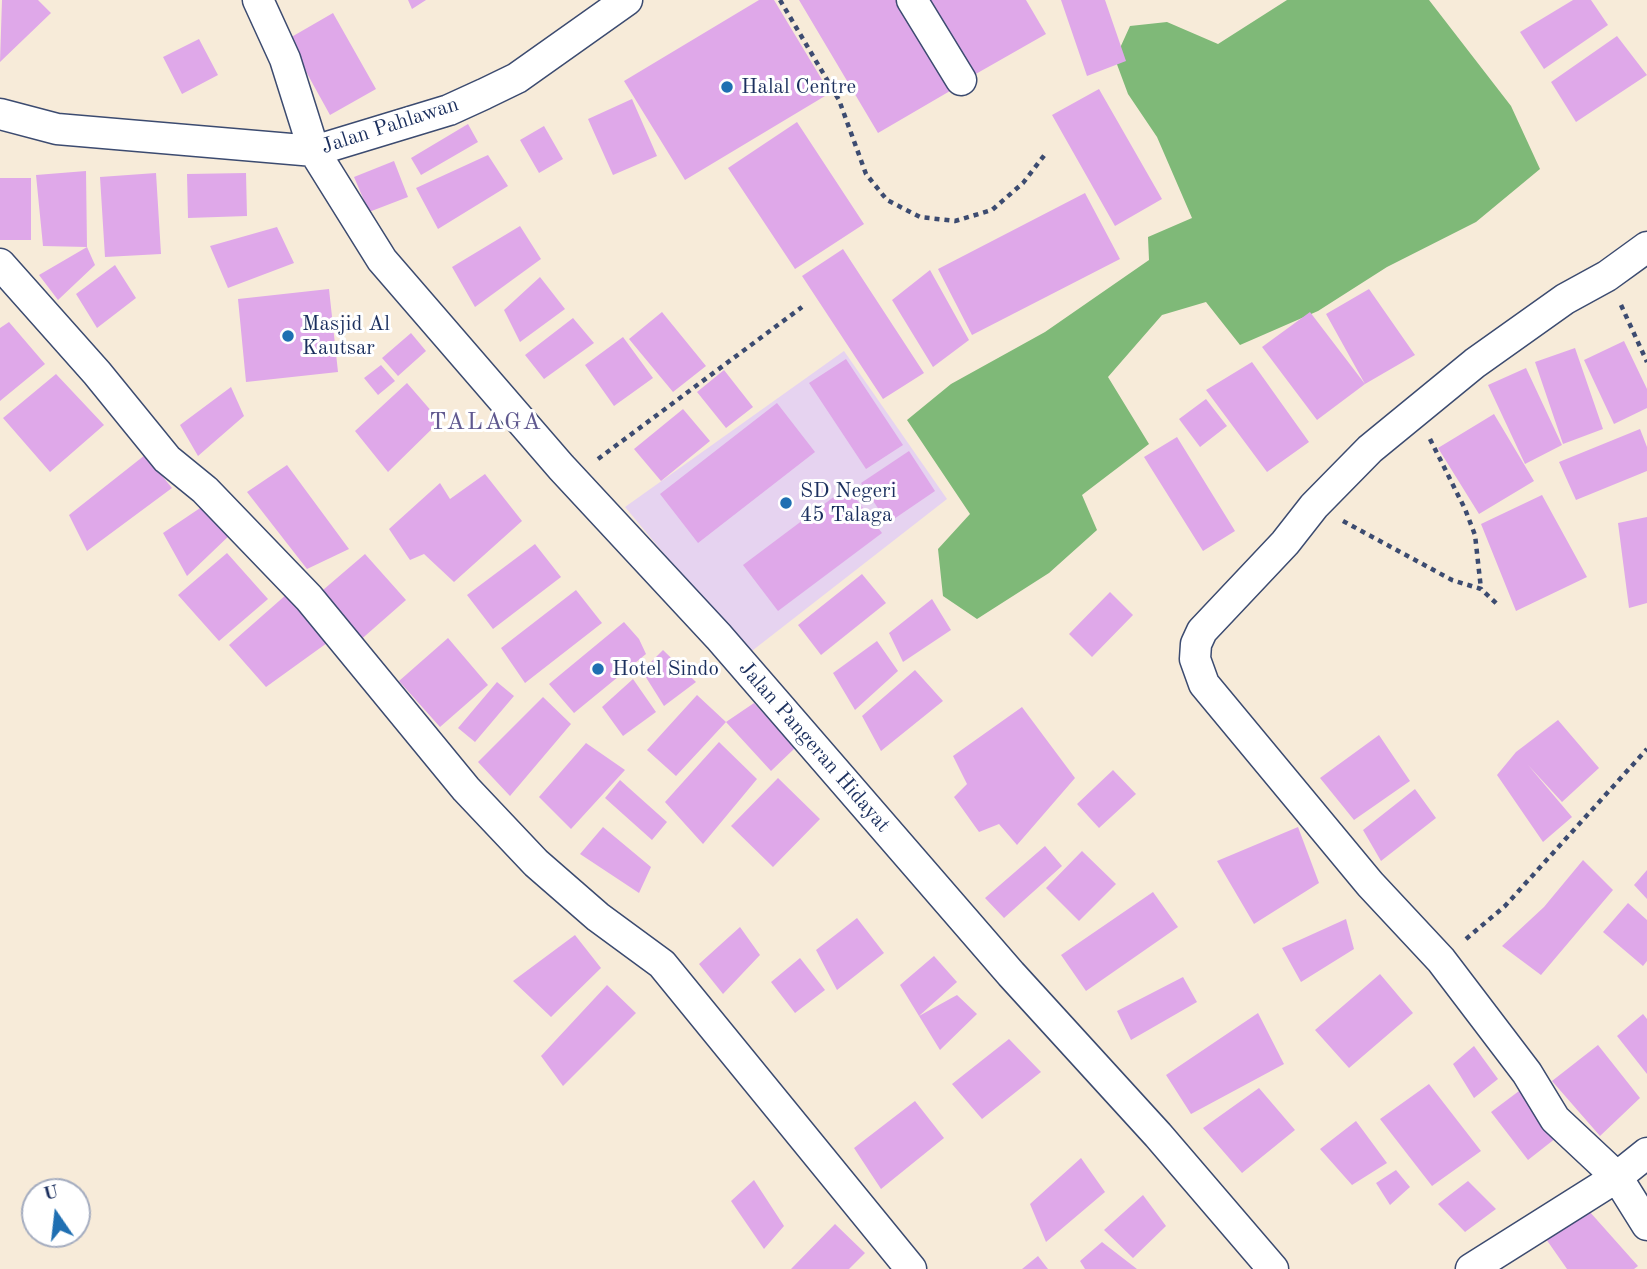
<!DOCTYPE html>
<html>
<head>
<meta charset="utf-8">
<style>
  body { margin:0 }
  #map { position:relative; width:1647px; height:1269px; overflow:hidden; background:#f7ebd9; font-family:"Old Standard TT",serif }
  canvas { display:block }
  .north { position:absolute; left:21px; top:1178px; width:70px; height:70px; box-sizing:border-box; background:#fff; border:2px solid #a4acbf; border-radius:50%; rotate:346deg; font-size:19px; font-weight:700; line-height:28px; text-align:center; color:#1b2f5e }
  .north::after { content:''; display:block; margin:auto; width:24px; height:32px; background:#1f6fb2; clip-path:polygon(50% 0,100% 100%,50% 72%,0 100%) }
</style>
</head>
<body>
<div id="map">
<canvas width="1647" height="1269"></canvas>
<div class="north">U</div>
</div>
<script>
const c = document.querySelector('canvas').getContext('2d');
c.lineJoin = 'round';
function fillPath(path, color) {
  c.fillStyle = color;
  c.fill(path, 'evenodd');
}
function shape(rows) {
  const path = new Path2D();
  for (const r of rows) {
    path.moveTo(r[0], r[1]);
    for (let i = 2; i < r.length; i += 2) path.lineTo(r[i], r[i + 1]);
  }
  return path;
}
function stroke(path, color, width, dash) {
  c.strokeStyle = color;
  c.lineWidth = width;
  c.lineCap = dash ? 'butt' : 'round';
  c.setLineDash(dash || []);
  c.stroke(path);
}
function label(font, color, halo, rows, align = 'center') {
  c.font = font + ' "Old Standard TT",serif';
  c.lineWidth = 6;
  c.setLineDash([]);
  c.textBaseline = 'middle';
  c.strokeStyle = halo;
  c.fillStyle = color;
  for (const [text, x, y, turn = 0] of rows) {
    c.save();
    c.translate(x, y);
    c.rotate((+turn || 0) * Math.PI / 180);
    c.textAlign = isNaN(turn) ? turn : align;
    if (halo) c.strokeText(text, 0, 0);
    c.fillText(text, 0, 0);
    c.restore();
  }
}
fillPath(shape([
  [844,351,947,499,748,654,625,507]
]), '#e6d3f0');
fillPath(shape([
  [1287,0,1429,0,1511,106,1540,169,1476,222,1387,267,1318,311,1240,345,1206,302,1162,315,1108,377,1149,444,1082,495,1097,530,1049,573,977,619,943,596,938,549,970,514,907,420,951,384,1045,332,1149,260,1148,237,1192,218,1157,137,1128,94,1115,59,1130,26,1167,22,1218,44]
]), '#7fb978');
fillPath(shape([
  [2,0,38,0,51,13,0,62],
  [408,0,426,0,412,9],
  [759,0,774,0,830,93,685,180,624,81],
  [799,0,896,0,950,91,878,133],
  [930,0,1026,0,1046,34,974,75],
  [1061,0,1105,0,1126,61,1087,76],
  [1573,0,1591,0,1608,25,1544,69,1520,32],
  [333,13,376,89,330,115,288,39],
  [1617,36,1647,75,1576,122,1551,82],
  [199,39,218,75,182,94,163,57],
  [1099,89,1162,199,1115,226,1052,115],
  [632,99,657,156,613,175,588,119],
  [797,122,864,224,795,269,728,168],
  [468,124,478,142,421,175,411,158],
  [544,126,563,159,539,173,520,140],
  [488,155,508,186,438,229,416,188],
  [394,161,408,197,369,212,354,177],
  [86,171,87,247,43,246,36,175],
  [156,173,161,254,105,257,100,177],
  [246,173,247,216,188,218,187,174],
  [0,178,31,178,31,240,0,240],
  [1085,193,1120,259,972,335,938,269],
  [520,226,541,259,475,307,452,267],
  [277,227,294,263,228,288,210,246],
  [87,247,95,265,58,300,39,275],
  [843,249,924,373,883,399,802,276],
  [115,265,136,298,97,328,76,294],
  [930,270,969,340,933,367,892,300],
  [540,277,565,309,520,342,504,310],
  [329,289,338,372,246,382,238,299],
  [1369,289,1415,355,1365,384,1317,420,1262,347,1310,312,1365,384,1326,314],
  [662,312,706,366,673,392,629,339],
  [573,318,594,343,544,379,525,355],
  [9,322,45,364,0,401,0,328],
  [411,333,426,351,398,376,382,358],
  [623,337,653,378,614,406,585,365],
  [1624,341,1647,389,1647,408,1614,424,1584,360],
  [1575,348,1603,429,1563,444,1535,362],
  [846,359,903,445,866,469,809,383],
  [1252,362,1309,442,1267,472,1206,390],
  [381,365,395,381,378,395,364,378],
  [1526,368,1562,445,1525,464,1488,385],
  [724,370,753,407,726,428,697,392],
  [56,374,104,425,50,472,3,418],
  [407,383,440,421,388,472,355,431],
  [231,387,244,416,198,456,180,425],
  [1206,399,1227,426,1200,447,1179,419],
  [777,403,815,452,698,543,660,494],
  [683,409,710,441,661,481,634,449],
  [1494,414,1534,481,1479,514,1438,448],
  [1640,429,1647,447,1647,471,1576,500,1559,462],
  [1177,437,1235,531,1203,551,1144,457],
  [909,451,935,491,888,523,861,483],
  [145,455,172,488,87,551,69,515],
  [287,465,349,549,307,569,247,492],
  [485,474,522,521,454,582,424,554,410,560,389,529,440,483,450,499],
  [847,487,882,533,778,611,743,565],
  [1542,495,1587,577,1516,611,1481,524],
  [212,500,233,532,187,576,163,533],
  [1647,517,1647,603,1629,608,1618,523],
  [535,544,561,577,493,629,467,595],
  [227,553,268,599,219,641,178,595],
  [365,554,406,600,357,643,316,596],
  [862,574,886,603,821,655,798,625],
  [576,590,602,623,525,683,501,648],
  [1110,592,1133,615,1092,657,1069,634],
  [287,594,327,643,266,687,229,645],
  [932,599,951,630,903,662,889,633],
  [624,622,639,639,646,654,574,713,549,684],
  [448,638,488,685,440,727,399,681],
  [877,641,898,671,855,710,833,673],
  [663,650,696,682,664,706,642,671],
  [915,670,943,701,881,751,862,716],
  [633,679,656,712,623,736,602,707],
  [497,682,514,696,475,742,458,728],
  [697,695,726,722,676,776,647,750],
  [543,697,571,724,510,796,478,762],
  [754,703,795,748,771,771,726,722],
  [1022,707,1075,778,1017,845,999,824,979,832,954,797,967,784,953,756],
  [1558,720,1599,768,1562,802,1528,765,1572,817,1543,842,1497,775,1516,752],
  [1379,735,1410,781,1354,820,1320,778],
  [719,742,757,779,703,844,665,802],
  [586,743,625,770,571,829,539,797],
  [1113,770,1136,794,1099,828,1077,804],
  [778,778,820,819,773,867,731,826],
  [620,780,667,822,652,840,605,798],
  [1415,789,1436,818,1381,861,1363,830],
  [603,827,651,867,639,893,580,854],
  [1298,827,1319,883,1254,924,1217,861],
  [1045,846,1062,866,1004,918,985,898],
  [1082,851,1116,884,1079,921,1046,888],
  [1583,860,1613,890,1541,975,1502,946,1544,907],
  [1647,870,1647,899,1634,885],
  [1153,892,1178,927,1086,991,1061,955],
  [1628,903,1647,920,1647,961,1643,966,1603,932],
  [857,918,884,953,837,990,816,950],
  [1346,919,1354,949,1301,982,1282,948],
  [740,927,760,955,723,994,699,964],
  [575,935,601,968,551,1017,513,981],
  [934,956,957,982,919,1016,900,985],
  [800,958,825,990,795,1013,771,982],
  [1380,974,1413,1013,1349,1068,1315,1030],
  [1183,977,1197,1002,1131,1040,1117,1011],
  [607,985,636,1013,563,1086,541,1056],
  [957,995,977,1014,940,1050,919,1016],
  [1258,1013,1284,1064,1191,1114,1166,1075],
  [1643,1014,1647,1019,1647,1074,1617,1036],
  [1009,1039,1041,1072,982,1119,952,1084],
  [1598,1045,1640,1098,1600,1136,1552,1081],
  [1474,1046,1498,1079,1474,1098,1453,1064],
  [1429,1084,1481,1151,1432,1186,1380,1119],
  [1259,1088,1295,1130,1242,1173,1203,1128],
  [1519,1091,1556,1138,1528,1160,1491,1112],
  [915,1101,944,1138,881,1189,854,1148],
  [1356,1121,1387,1163,1352,1185,1320,1149],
  [1081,1158,1105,1192,1046,1242,1030,1204],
  [1396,1170,1410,1187,1390,1205,1376,1183],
  [754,1180,784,1226,764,1249,731,1201],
  [1468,1181,1496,1209,1465,1232,1438,1204],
  [1143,1195,1166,1226,1133,1258,1104,1230],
  [1589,1211,1638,1266,1634,1269,1567,1269,1546,1239],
  [835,1224,865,1253,849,1269,791,1269],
  [1102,1242,1137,1269,1085,1269,1080,1261],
  [1038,1256,1048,1269,1022,1269]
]), '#dfa8e9');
const minor = shape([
  [258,0,285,59,314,151,382,260,561,467,719,637,1011,974,1158,1135,1273,1269],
  [912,0,961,80],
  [0,114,57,129,314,151,449,110,484,94,517,78,627,0],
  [1647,247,1607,276,1565,299,1475,363,1370,449,1314,506,1285,543,1202,631,1196,644,1195,659,1204,684,1370,884,1441,960,1527,1073,1555,1119,1617,1177,1647,1225],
  [0,264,97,373,167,459,205,490,309,598,466,789,536,863,598,917,662,964,911,1269],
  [1471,1269,1617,1177,1647,1153]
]);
stroke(minor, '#3c4b70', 33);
stroke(shape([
  [780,0,839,100,866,174,887,200,920,217,955,221,992,210,1023,183,1046,153],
  [1621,305,1647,362],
  [1430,439,1465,509,1475,535,1481,589],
  [598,459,802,307],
  [1343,521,1452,580,1481,589,1498,605],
  [1466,939,1505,906,1647,749]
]), '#3c4b70', 4.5, [5, 5]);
stroke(minor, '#fff', 30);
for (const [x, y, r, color] of [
  [727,87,7,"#1f6fb2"],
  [288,336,7,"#1f6fb2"],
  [786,503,7,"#1f6fb2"],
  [598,669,7,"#1f6fb2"]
]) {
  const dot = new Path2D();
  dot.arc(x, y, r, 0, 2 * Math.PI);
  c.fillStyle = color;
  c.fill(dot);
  stroke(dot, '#fff', 2.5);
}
label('21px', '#1b2f5e', '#fff', [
  ["Halal Centre",741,87],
  ["Masjid Al",302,324],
  ["Kautsar",302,348],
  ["SD Negeri",800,491],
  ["45 Talaga",800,515],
  ["Hotel Sindo",612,669]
], 'left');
label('21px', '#1b2f5e', '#fff', [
  ["Jalan Pahlawan",390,126,-18],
  ["Jalan Pangeran Hidayat",814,747,49]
]);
c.letterSpacing = '2px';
label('24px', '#60598f', '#fff', [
  ["TALAGA",486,423]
]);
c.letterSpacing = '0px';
</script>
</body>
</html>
